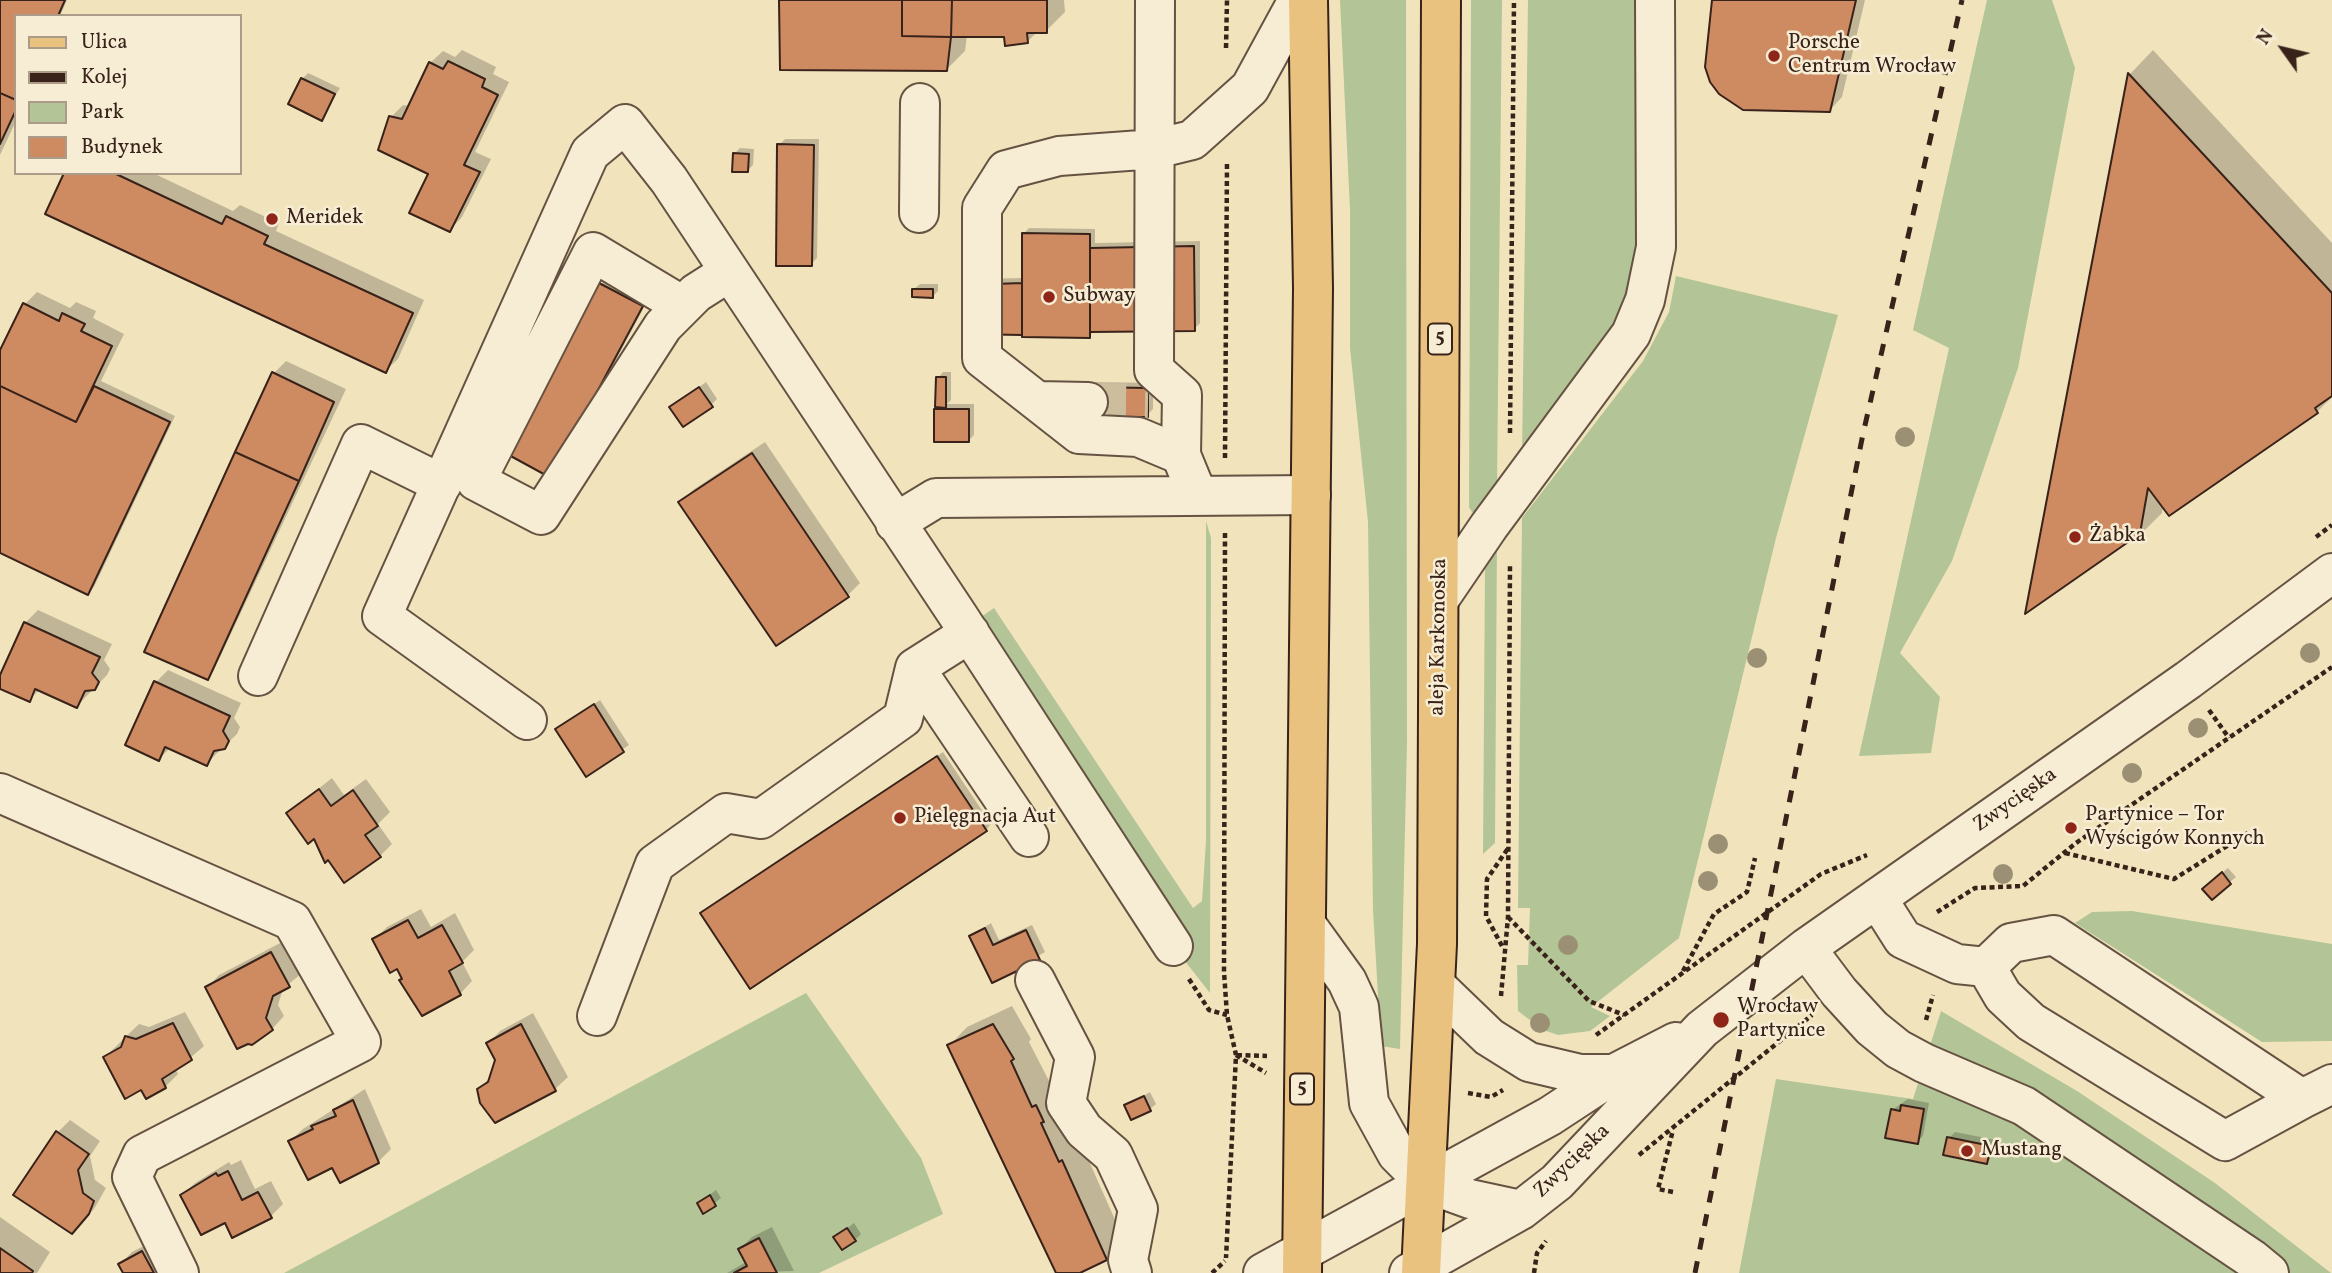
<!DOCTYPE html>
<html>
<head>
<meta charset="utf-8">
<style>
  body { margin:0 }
  #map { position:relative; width:2332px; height:1273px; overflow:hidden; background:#f1e4bd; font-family:Vollkorn,serif }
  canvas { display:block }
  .legend { position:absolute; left:14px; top:14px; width:228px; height:161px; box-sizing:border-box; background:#f6edd4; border:2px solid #aa9c89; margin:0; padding:9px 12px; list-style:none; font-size:21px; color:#382219 }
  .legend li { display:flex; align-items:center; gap:14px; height:35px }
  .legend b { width:35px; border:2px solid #aa9c89 }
  .north { position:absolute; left:2248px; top:14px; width:70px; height:70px; -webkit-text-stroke:5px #f6edd4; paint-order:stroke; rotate:304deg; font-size:19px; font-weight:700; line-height:28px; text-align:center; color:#382219 }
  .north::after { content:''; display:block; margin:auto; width:24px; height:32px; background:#382219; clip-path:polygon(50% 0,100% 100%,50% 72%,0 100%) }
</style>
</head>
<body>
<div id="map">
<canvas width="2332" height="1273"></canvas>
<ul class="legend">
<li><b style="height:9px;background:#e8c27e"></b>Ulica</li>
<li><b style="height:9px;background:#382219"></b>Kolej</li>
<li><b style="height:19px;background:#b3c596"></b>Park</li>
<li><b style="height:19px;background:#ce8b62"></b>Budynek</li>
</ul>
<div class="north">N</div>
</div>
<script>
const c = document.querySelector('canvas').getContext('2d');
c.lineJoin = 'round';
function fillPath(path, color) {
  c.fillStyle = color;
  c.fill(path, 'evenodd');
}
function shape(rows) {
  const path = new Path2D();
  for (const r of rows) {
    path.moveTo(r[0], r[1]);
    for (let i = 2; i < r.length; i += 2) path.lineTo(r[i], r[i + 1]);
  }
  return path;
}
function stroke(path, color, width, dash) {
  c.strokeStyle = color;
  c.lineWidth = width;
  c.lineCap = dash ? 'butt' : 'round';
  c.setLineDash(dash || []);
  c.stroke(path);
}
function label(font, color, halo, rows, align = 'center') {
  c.font = font + ' Vollkorn,serif';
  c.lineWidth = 5;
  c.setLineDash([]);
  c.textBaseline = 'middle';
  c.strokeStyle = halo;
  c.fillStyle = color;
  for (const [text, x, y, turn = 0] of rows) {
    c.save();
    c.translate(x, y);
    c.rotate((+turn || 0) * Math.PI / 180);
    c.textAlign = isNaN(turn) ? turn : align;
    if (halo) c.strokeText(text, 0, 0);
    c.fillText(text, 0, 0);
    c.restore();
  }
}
fillPath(shape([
  [1340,0,1406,0,1407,743,1400,1049,1381,1046,1373,910,1368,522,1350,348,1350,210],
  [1471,0,1502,0,1497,489,1481,512,1472,512,1469,507],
  [1528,0,1637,0,1638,249,1632,284,1612,334,1522,456],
  [1987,0,2052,0,2075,68,2018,368,1952,561,1900,653,1940,697,1931,753,1859,756,1949,348,1913,330],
  [1676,276,1838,315,1776,538,1679,938,1591,1007,1610,1016,1590,1031,1558,1035,1543,1030,1518,1011,1517,965,1528,965,1530,908,1518,908,1522,518,1643,361,1669,312],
  [1206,521,1211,538,1210,993,1180,955,978,619,994,608,1193,908,1202,901,1206,841],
  [1497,540,1495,843,1483,854,1485,568],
  [2132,911,2332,944,2332,1041,2262,1042,2075,923,2092,912],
  [806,993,921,1158,943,1214,819,1273,284,1273],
  [1941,1011,2077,1091,2215,1183,2331,1273,1739,1273,1776,1079,1913,1099]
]), '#b3c596');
fillPath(shape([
  [0,0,67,0,60,16,16,16,16,121,0,155],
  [781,0,1064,0,1065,12,1046,31,1038,31,1027,42,1005,35,967,35,965,51,946,70],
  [1714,0,1865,0,1842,97,1830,110,1707,66],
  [462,50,496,67,493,74,509,82,475,152,491,159,462,217,450,230,430,173,391,117,403,105,410,106,430,63,443,51,455,57],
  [2153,50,2332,243,2332,397,2317,412,2163,506,2162,513,2138,537,2133,536,2028,610,2130,74],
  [308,73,340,88,322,118,302,79],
  [785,139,819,139,817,258,811,264,779,145],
  [740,148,754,149,753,165,747,171,734,154],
  [66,173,153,173,233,211,240,205,279,223,276,231,424,300,398,359,385,371],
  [1029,228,1095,229,1095,243,1200,241,1200,323,1194,329,1095,330,1089,336,972,279,1024,278,1023,234],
  [607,278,648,300,557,470,601,284],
  [920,284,938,284,938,291,933,296,914,289],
  [37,292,70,308,76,302,96,311,93,318,124,334,101,381,175,416,94,587,88,593,0,551,0,354,25,304],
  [286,361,346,389,213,672,207,678,274,373],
  [943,372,951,372,951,400,947,404,974,404,974,435,968,441,936,410,940,406,938,378],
  [706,382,717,399,711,405,671,407],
  [1095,382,1153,383,1153,409,1147,415,1090,388],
  [765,442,860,583,848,595,680,502,693,490],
  [38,610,112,644,104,660,110,669,107,675,77,706,40,689,29,700,0,687,0,679,25,623],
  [168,670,241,703,234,718,240,727,237,734,206,764,170,748,159,759,156,682],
  [600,700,629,745,587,774,558,729],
  [943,752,991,824,986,830,708,908],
  [332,778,344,795,366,779,390,812,378,824,392,844,380,856,326,860,314,837,288,813],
  [2228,868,2236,877,2212,897,2210,883],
  [421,909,431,927,455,913,474,950,462,962,472,981,460,994,374,940,387,927],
  [991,923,999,940,1032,925,1045,952,993,981,971,936],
  [284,941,302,973,283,989,278,1005,284,1016,272,1029,207,988,219,975],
  [1012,1006,1031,1039,1029,1042,1081,1143,1124,1240,1106,1259,1076,1273,1058,1273,949,1046,967,1027],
  [185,1012,204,1046,176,1070,178,1074,165,1087,147,1097,142,1088,105,1057,139,1024,149,1027],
  [533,1013,568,1077,555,1089,478,1089,492,1076,497,1060,488,1044,500,1031],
  [365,1089,391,1149,378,1162,333,1166,290,1141,303,1129],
  [1150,1092,1156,1104,1150,1109,1126,1106],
  [1908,1099,1929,1103,1923,1136,1917,1142,1892,1110],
  [70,1120,100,1141,90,1156,95,1180,106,1188,94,1209,72,1232,58,1132],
  [1955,1132,1996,1140,1992,1157,1986,1162,1949,1138],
  [241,1160,255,1189,271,1181,283,1204,271,1216,226,1220,182,1195,195,1183,229,1162,231,1165],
  [716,1190,721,1198,704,1211,699,1203],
  [0,1217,50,1252,37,1273,0,1273],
  [854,1223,861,1234,855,1240,835,1237],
  [772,1227,794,1271,727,1273,746,1262,740,1249,752,1237],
  [155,1240,170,1273,125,1273,120,1264,132,1252]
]), '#0003');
const building = shape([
  [0,0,65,0,58,16,16,16,16,100,0,93,0,0],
  [779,0,902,0,902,36,951,37,947,71,780,70,779,0],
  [902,0,952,0,951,37,902,36,902,0],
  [952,0,1047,0,1047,33,1027,33,1028,43,1005,46,1004,37,951,37,952,0],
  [1712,0,1856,0,1830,112,1743,110,1719,94,1710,82,1705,67,1712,0],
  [448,61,485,79,482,87,498,95,464,165,480,172,450,232,409,213,428,174,378,150,389,116,402,119,429,62,443,69,448,61],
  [2128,73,2332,293,2332,396,2315,408,2318,413,2169,516,2148,488,2139,539,2134,538,2025,614,2128,73],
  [301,78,335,94,322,121,288,104,301,78],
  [0,93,16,100,16,110,0,144,0,93],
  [777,144,814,145,812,266,776,266,777,144],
  [733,153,749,154,748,172,732,172,733,153],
  [64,173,114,173,222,224,226,216,268,236,264,244,413,313,386,373,45,214,64,173],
  [1022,233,1090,234,1090,338,1022,337,1022,233],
  [1194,246,1195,331,1090,332,1090,248,1194,246],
  [599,283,643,306,551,478,507,454,599,283],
  [1022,283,1022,335,965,334,965,285,1022,283],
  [912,289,933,289,933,298,912,297,912,289],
  [23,303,59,321,62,313,85,324,81,331,112,346,76,422,0,386,0,350,23,303],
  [272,372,334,402,299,481,235,452,272,372],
  [936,377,946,377,946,408,935,407,936,377],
  [0,386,76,422,94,386,170,422,88,595,0,553,0,386],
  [699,387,713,407,683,427,669,407,699,387],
  [1088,387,1148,388,1148,417,1088,417,1088,387],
  [934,409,969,409,969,442,934,442,934,409],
  [235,452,299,481,208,680,144,652,235,452],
  [752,453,849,597,776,646,678,502,752,453],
  [24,622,100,657,92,673,99,682,95,690,85,691,77,708,35,689,30,702,0,689,0,675,24,622],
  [154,681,230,716,223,731,229,741,225,749,214,751,207,766,165,747,159,761,125,745,154,681],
  [594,704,624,752,586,777,555,729,594,704],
  [937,756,987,831,750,989,700,913,937,756],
  [319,789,331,806,353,790,378,826,365,835,381,857,344,883,328,860,325,863,314,839,308,844,286,813,319,789],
  [2222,872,2231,884,2212,900,2202,889,2222,872],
  [408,920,418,938,442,925,463,963,449,971,461,995,422,1016,399,980,402,979,397,969,390,973,372,939,408,920],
  [985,928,993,945,1026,930,1040,960,992,983,969,936,985,928],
  [271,952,290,987,273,996,266,1018,273,1030,252,1045,248,1044,237,1049,205,987,271,952],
  [173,1023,192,1060,162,1079,166,1088,146,1099,141,1090,125,1099,103,1057,121,1047,125,1036,136,1039,173,1023],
  [521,1024,556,1091,495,1123,480,1103,477,1089,488,1082,495,1060,486,1043,521,1024],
  [993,1024,1014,1059,1011,1061,1032,1107,1036,1105,1044,1122,1041,1123,1059,1162,1062,1160,1107,1260,1080,1273,1056,1273,947,1045,993,1024],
  [1144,1096,1151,1111,1131,1120,1124,1105,1144,1096],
  [353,1100,379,1163,340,1183,332,1168,308,1180,288,1141,313,1129,311,1126,336,1116,333,1110,353,1100],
  [1901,1105,1924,1109,1918,1144,1885,1138,1891,1109,1900,1111,1901,1105],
  [56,1131,89,1154,78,1170,83,1193,94,1201,89,1214,72,1234,13,1195,56,1131],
  [1947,1137,1991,1146,1987,1164,1943,1155,1947,1137],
  [228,1171,242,1200,258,1192,272,1218,232,1238,225,1223,201,1235,180,1195,216,1173,218,1176,228,1171],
  [710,1195,716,1206,703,1214,697,1203,710,1195],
  [847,1228,856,1241,842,1250,833,1237,847,1228],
  [759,1238,777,1273,734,1273,747,1266,738,1249,759,1238],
  [0,1248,33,1271,32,1273,0,1273,0,1248],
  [142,1251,154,1273,123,1273,118,1264,142,1251]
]);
fillPath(building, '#ce8b62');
stroke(building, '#382219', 2);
stroke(shape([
  [1088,402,1148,403]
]), '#ccbd9c', 38, [38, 19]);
const minor = shape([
  [1155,0,1154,370,1182,395,1181,455],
  [919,213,920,103],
  [683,306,593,252,476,481,541,515,663,326,696,293,729,272],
  [1038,401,1088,402],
  [1197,494,1181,455,1138,437,1079,434,982,358,982,208,1006,170,1059,156,1155,149,1192,140,1250,88,1298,0],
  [895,523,936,498,1311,495],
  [1440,598,1489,526,1631,334,1645,300,1656,247,1655,0],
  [915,668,1029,837],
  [258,676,361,444,442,484],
  [527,720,382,616,590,153,625,124,669,180,957,614,1173,946],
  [0,793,292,921,361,1042,142,1155,132,1177,179,1273],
  [1877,898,1903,939,1957,964,1986,967,2011,943,2054,935,2302,1099,2332,1084],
  [1308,927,1347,981,1359,1007,1369,1103,1397,1154,1426,1183,1470,1199,1521,1210],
  [1806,948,1839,992,1872,1028,1898,1049,1924,1063,2024,1106,2252,1259,2269,1273],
  [1986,967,2003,996,2031,1022,2225,1141,2302,1099],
  [1035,980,1075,1057,1066,1103,1084,1130,1113,1155,1138,1209,1128,1260,1132,1273],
  [1436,986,1489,1037,1529,1062,1580,1074,1614,1074],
  [597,1016,655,864,726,813,761,819,903,718,915,668,970,633],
  [1263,1273,1550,1116,1614,1074,1676,1042],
  [1409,1273,1521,1210,1557,1182,1702,1029,1806,948,2188,680,2332,573]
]);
const major = shape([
  [1302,1273,1313,288,1308,0],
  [1421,1273,1437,944,1441,0]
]);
stroke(minor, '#665242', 42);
stroke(major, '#382219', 42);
stroke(shape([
  [1226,48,1227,0],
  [1510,433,1514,0],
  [1225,458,1227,162],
  [1225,533,1224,972,1227,1015,1236,1055,1226,1258],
  [2316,537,2332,525],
  [2209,710,2229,738],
  [2065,853,2174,879,2248,833],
  [1937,912,1975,888,2023,886,2076,843,2332,667],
  [1508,917,1589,1001,1624,1015],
  [1502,946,1486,916,1487,879,1509,847],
  [1683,971,1714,914,1747,892,1755,858],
  [1189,979,1209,1010,1227,1015],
  [1501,996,1508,917,1510,564],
  [1926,1020,1933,995],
  [1596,1035,1821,874,1867,855],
  [1236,1055,1266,1073],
  [1237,1055,1267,1056],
  [1468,1093,1491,1097,1503,1090],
  [1639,1155,1812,1015],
  [1673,1192,1658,1189,1673,1130],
  [1212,1273,1225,1261],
  [1534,1273,1537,1253,1546,1241]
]), '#382219', 4.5, [5, 3.5]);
stroke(minor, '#f6edd4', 38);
stroke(major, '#e8c27e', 38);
stroke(shape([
  [1695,1273,1863,434,1962,0]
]), '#382219', 5, [12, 12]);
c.fillStyle = '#9c9074';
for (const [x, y] of [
  [1905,437],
  [2310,653],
  [1757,658],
  [2198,728],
  [2132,773],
  [1718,844],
  [2003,874],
  [1708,881],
  [1568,945],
  [1540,1023]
]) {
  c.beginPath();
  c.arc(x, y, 10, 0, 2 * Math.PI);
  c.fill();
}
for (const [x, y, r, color] of [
  [1774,56,7,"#8f2418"],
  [272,219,7,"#8f2418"],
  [1049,297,7,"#8f2418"],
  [2075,537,7,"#8f2418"],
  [900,818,7,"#8f2418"],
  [2071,828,7,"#8f2418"],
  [1721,1020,9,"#8f2418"],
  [1967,1151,7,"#8f2418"]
]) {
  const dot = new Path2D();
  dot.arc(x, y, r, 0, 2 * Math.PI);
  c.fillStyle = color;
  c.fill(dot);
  stroke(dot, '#f6edd4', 2.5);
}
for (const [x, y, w] of [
  [1440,339,24],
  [1302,1089,24]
]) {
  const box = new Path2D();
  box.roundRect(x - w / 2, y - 15.5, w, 31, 5);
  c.fillStyle = '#f6edd4';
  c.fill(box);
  stroke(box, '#382219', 2);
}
label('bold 19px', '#382219', null, [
  ["5",1440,339],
  ["5",1302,1089]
]);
label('21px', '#382219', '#f6edd4', [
  ["Porsche",1788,44],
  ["Centrum Wrocław",1788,68],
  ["Meridek",286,219],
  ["Subway",1063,297],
  ["Żabka",2089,537],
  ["Partynice – Tor",2085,816],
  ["Wyścigów Konnych",2085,840],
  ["Pielęgnacja Aut",914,818],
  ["Wrocław",1737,1008],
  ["Partynice",1737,1032],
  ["Mustang",1981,1151]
], 'left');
label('21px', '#382219', '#f6edd4', [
  ["aleja Karkonoska",1440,637,-89],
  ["Zwycięska",2016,801,-35],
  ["Zwycięska",1573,1162,-44]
]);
</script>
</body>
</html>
